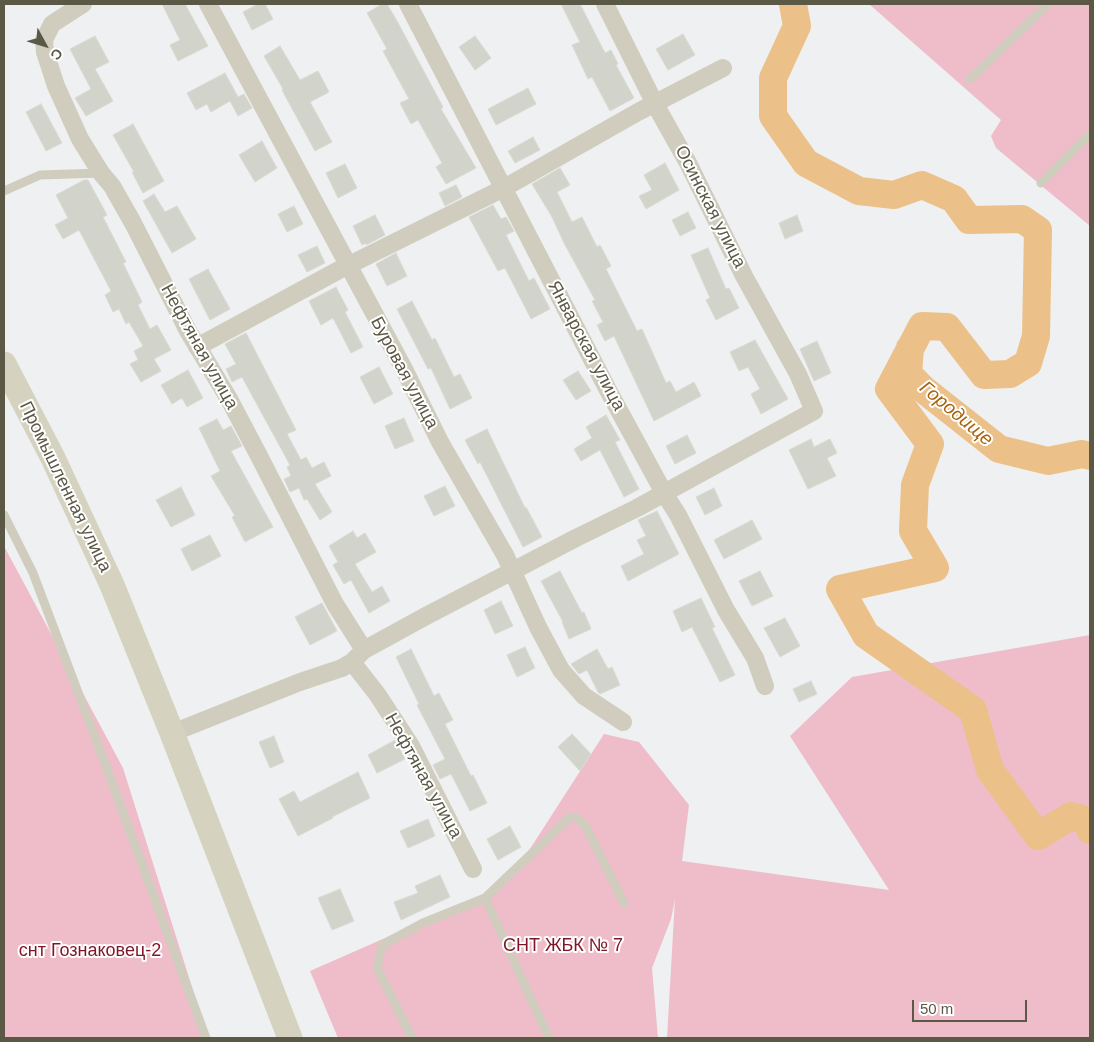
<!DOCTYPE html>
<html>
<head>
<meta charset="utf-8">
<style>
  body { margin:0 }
  #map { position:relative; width:1094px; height:1042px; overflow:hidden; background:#eef0f1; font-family:Helvetica,sans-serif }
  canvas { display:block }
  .frame { position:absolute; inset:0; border:5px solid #5b5846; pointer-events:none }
  .north { position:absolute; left:20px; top:20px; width:50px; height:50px; -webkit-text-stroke:4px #fff; paint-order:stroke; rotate:129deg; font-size:14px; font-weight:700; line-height:20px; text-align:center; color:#5b5846 }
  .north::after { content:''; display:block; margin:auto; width:18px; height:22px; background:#5b5846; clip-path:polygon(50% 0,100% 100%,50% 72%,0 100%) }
  .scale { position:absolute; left:912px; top:1000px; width:115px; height:22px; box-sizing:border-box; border:2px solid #5b5846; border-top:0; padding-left:6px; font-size:15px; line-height:18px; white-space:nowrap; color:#5b5846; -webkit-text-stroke:4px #fff; paint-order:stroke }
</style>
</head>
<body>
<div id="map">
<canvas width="1094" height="1042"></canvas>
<div class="frame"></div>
<div class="north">С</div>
<div class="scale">50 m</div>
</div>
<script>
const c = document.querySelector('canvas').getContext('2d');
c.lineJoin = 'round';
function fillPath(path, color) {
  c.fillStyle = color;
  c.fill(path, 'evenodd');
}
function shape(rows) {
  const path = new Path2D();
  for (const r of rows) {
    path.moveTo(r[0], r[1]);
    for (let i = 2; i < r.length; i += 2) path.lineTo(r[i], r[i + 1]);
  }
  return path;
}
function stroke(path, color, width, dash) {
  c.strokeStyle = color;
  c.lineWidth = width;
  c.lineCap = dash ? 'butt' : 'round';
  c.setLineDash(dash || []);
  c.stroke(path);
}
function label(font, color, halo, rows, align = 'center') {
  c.font = font + ' Helvetica,sans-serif';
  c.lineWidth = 4;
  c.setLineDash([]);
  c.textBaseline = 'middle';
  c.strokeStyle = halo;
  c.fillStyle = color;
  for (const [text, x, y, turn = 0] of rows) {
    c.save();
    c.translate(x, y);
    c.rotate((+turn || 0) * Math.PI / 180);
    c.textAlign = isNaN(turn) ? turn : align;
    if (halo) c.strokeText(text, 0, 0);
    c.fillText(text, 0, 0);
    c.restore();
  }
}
fillPath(shape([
  [869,4,1090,4,1090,226,996,148,991,136,1001,120],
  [4,546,123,768,208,1038,4,1038],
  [1090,635,1090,1038,667,1038,675,899,671,919,652,968,658,1038,338,1038,310,971,483,895,528,852,604,734,639,742,689,805,682,861,889,890,790,736,852,677]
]), '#efbcca');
stroke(shape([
  [793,4,797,26,773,78,773,116,806,163,859,191,894,195,922,185,954,199,969,220,1022,219,1038,230,1036,336,1028,363,1010,374,984,375,947,327,922,326,889,389,930,444,915,485,913,531,935,568,840,589,866,635,973,710,990,770,1038,836,1071,816,1089,821,1090,830],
  [910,348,908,374,923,389,999,449,1048,461,1082,454,1090,456]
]), '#ecc089', 28);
const building = shape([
  [162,4,185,4,208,46,178,61,170,45,180,40,162,4],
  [258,4,265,4,273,19,252,30,243,12,258,4],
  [382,4,387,4,397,21,443,107,441,109,476,168,446,184,436,167,442,163,418,120,411,124,400,103,409,99,383,51,387,49,367,13,382,4],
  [561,4,580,4,605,53,611,50,618,64,616,65,634,98,610,111,592,77,588,79,572,45,580,42,561,4],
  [683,34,695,55,668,70,656,49,683,34],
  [95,36,109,62,95,69,113,101,86,116,75,98,91,89,70,49,95,36],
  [475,36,491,58,475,70,459,47,475,36],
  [280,46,300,80,318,71,329,92,310,102,332,142,315,151,282,90,283,89,264,56,280,46],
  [225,73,238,97,244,94,252,108,238,116,230,101,211,112,207,104,196,110,187,93,225,73],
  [528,88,536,104,496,125,488,109,528,88],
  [41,104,62,143,46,151,26,112,41,104],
  [133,124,164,181,143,193,132,172,134,172,113,135,133,124],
  [533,137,540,150,515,163,508,151,533,137],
  [262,141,277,168,255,182,239,155,262,141],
  [665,163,679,190,646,209,639,196,652,190,644,175,665,163],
  [345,164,357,188,338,198,326,173,345,164],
  [560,168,570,185,557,192,572,222,582,217,597,247,600,245,611,266,606,269,637,331,642,329,666,383,670,381,676,392,694,382,701,396,654,421,614,336,605,341,597,325,603,322,592,301,595,300,564,243,552,217,532,184,560,168],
  [84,180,88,180,107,215,103,217,126,262,123,263,142,302,138,305,150,329,157,325,171,350,154,359,161,371,141,382,130,364,138,360,134,351,143,346,129,322,126,324,119,309,113,312,105,295,111,291,79,230,63,239,55,225,68,218,56,195,84,180],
  [456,185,462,197,445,206,439,193,456,185],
  [154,194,165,212,177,206,196,239,172,253,143,201,154,194],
  [493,205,501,219,506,217,514,231,506,235,529,281,534,278,550,309,531,319,505,268,498,271,469,217,493,205],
  [294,206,303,224,287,232,278,214,294,206],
  [688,212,696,228,680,236,672,220,688,212],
  [375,215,385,235,366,245,366,243,362,245,353,226,375,215],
  [797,215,803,231,785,239,779,223,797,215],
  [317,246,325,263,307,272,298,255,317,246],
  [708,248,726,289,729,288,739,308,716,320,706,300,710,298,691,255,708,248],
  [396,253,407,276,387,286,376,264,396,253],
  [208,269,230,309,210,320,189,279,208,269],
  [336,287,348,310,345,312,363,347,351,353,333,318,321,325,309,301,336,287],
  [412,301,432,340,435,338,454,377,460,374,472,398,450,409,431,368,428,369,397,309,412,301],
  [246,333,296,430,287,434,301,460,306,457,312,468,324,462,331,476,315,484,332,512,320,520,307,499,304,500,299,488,290,492,284,479,291,476,287,467,290,465,242,377,232,382,226,369,236,364,225,344,246,333],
  [755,340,788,399,761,414,751,394,760,389,748,367,739,371,730,352,755,340],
  [817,341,831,373,814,381,800,349,817,341],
  [379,367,393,394,374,404,360,377,379,367],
  [188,370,203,398,187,407,182,398,172,404,161,385,188,370],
  [578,371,591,391,576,400,563,380,578,371],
  [606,415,620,440,615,442,639,489,624,497,600,450,581,461,574,449,592,438,586,427,606,415],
  [404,418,414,441,395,449,385,426,404,418],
  [217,419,223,430,231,426,242,446,231,451,273,527,245,542,232,517,235,516,211,476,220,471,199,428,217,419],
  [487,429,525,508,526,507,542,537,523,547,480,462,478,464,465,440,487,429],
  [687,435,696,453,675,464,666,446,687,435],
  [811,439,814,447,830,439,837,453,827,458,836,476,808,489,789,450,811,439],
  [445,486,455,506,434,516,424,496,445,486],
  [181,487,195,515,171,527,156,500,181,487],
  [714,488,722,506,705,515,696,497,714,488],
  [657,511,679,554,628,581,621,566,644,554,637,540,646,536,638,520,657,511],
  [752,520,762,539,724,559,714,540,752,520],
  [353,531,357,538,365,533,376,552,355,564,372,592,382,586,390,601,369,613,351,580,344,584,333,565,338,562,329,546,353,531],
  [210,535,221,556,192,571,181,549,210,535],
  [560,571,582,613,584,612,591,629,569,639,562,622,563,622,541,581,560,571],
  [760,571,773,596,752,606,739,581,760,571],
  [701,598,715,627,712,628,735,675,720,682,692,627,682,632,673,611,701,598],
  [501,601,513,626,495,634,484,610,501,601],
  [322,603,337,631,310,645,295,617,322,603],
  [785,618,800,646,780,657,764,628,785,618],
  [525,647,535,668,517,677,507,655,525,647],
  [411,649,434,696,439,693,453,720,445,724,471,776,473,775,487,803,470,811,451,774,440,779,433,765,445,759,417,705,419,704,396,657,411,649],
  [597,649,608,669,612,667,620,685,600,694,598,692,587,670,579,674,571,664,597,649],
  [811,681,817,694,799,702,793,689,811,681],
  [572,734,591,754,580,771,558,747,572,734],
  [274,736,284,762,270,768,259,742,274,736],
  [395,740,405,759,377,773,368,755,395,740],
  [358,772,370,798,332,817,333,818,298,836,279,799,294,791,300,802,358,772],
  [428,819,435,836,408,848,400,831,428,819],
  [510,826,521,847,498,860,487,839,510,826],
  [440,875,450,897,401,920,394,902,418,893,415,886,440,875],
  [340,889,354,921,332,930,318,898,340,889]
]);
fillPath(building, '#d2d3ca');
stroke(building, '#d9dad2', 1);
stroke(shape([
  [970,79,1048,4],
  [1041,183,1090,134],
  [4,191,40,175,101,173],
  [4,515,33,573,107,769,206,1038],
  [485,898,569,818,576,817,585,825,624,903],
  [412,1038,377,968,382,945,423,923,485,898,549,1038]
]), '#d0cdbe', 9);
stroke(shape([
  [83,4,52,24,44,40,45,52,56,86,80,139,101,173,112,186,133,223,188,331,229,399,258,454,335,604,364,650],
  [208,4,404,369,440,442,505,555,538,627,561,670,584,696,623,722],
  [408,4,609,392,664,493,678,515,726,610,755,658,765,686],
  [197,347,339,270,504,188,638,112,723,68],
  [352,662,377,694,411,746,473,869],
  [172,733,300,682,342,668,352,662,364,650,426,616,576,538,637,508,814,411,798,374,744,276,688,163,655,104,605,4]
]), '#d0cdbe', 18);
stroke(shape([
  [4,364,53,458,112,585,172,733,290,1038]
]), '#d5d2bf', 25);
label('18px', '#5b5846', '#fff', [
  ["Осинская улица",710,207,63],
  ["Январская улица",586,346,62],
  ["Нефтяная улица",199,347,61],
  ["Буровая улица",404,373,62],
  ["Промышленная улица",65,487,64],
  ["Нефтяная улица",423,776,61]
]);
label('18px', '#7d1727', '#fff', [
  ["СНТ ЖБК № 7",563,946],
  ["снт Гознаковец-2",90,951]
]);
label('italic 19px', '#a8630c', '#fff', [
  ["Городище",956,414,40]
]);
</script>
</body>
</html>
